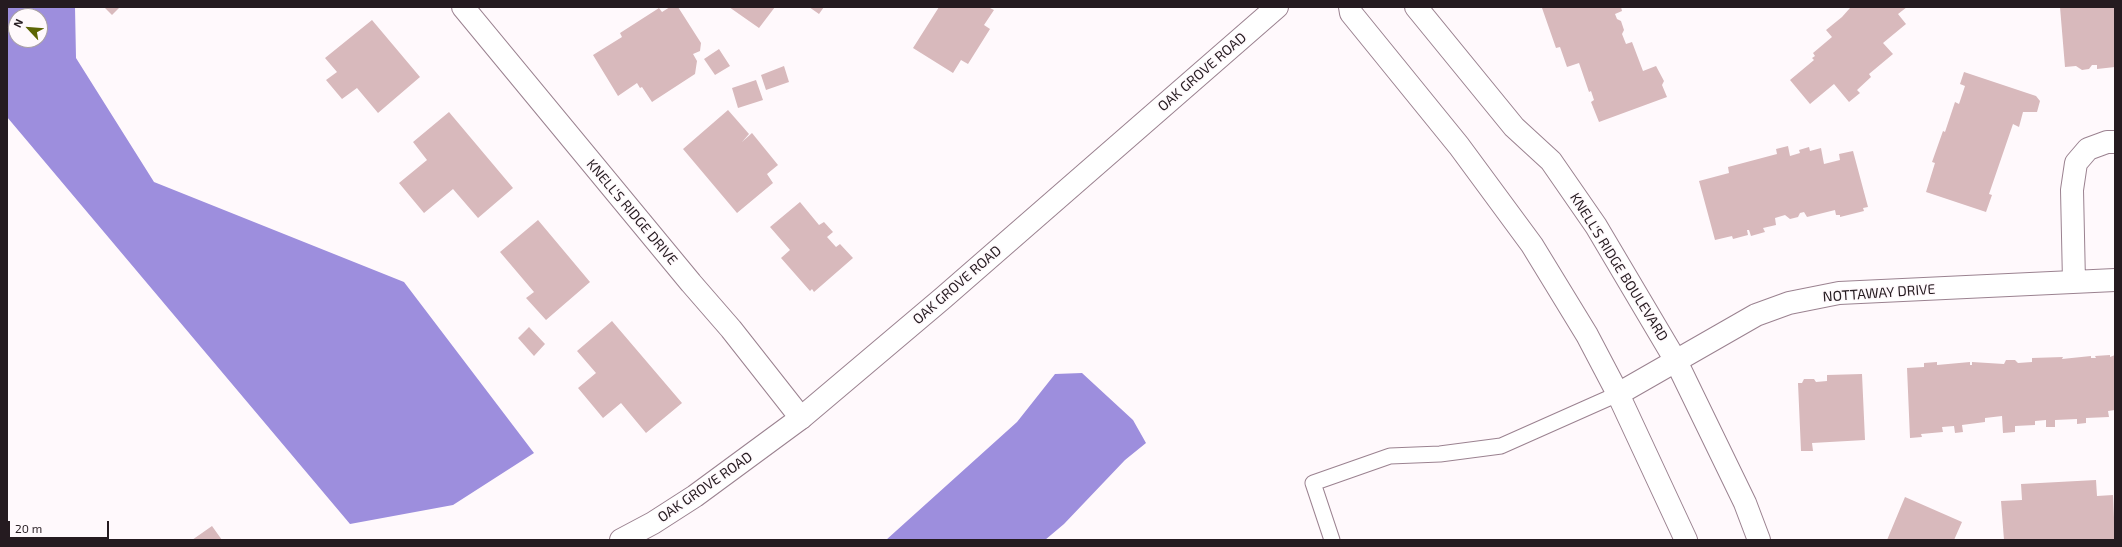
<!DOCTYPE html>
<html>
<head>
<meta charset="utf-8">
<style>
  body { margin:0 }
  #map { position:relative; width:2122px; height:547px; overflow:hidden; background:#fff9fc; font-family:"Exo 2",sans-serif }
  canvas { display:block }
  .frame { position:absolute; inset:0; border:8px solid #251b20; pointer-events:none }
  .north { position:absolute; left:8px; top:8px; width:40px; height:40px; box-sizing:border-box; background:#fff9fc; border:1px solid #a8a0a4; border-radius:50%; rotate:296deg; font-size:11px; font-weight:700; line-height:16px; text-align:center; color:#251b20 }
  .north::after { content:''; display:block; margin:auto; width:14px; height:18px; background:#5d6504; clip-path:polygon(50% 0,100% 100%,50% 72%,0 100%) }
  .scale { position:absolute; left:8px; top:521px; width:101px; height:18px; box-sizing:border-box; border:2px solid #251b20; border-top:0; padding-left:5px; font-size:12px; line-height:14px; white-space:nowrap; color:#251b20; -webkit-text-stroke:3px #fff9fc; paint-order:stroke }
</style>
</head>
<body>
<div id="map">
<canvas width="2122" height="547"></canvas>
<div class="frame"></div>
<div class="north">N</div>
<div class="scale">20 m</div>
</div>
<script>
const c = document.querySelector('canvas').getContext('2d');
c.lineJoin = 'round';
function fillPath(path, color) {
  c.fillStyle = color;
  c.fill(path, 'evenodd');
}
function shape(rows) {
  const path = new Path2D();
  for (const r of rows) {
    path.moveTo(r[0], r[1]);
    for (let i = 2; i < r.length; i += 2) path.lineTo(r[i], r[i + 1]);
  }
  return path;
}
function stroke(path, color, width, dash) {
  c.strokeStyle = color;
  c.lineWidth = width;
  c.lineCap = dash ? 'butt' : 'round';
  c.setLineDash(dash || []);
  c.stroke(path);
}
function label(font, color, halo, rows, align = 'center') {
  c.font = font + ' "Exo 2",sans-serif';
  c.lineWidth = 3;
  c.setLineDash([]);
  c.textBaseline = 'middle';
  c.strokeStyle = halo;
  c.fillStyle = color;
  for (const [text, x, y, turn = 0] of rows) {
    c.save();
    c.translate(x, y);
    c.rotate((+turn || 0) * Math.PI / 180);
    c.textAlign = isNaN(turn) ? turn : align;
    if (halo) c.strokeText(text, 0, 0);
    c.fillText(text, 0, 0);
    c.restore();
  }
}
fillPath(shape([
  [7,7,75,7,76,58,154,182,404,282,534,453,453,505,350,524,7,117],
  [16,16,40,16,40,40,16,40],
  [1082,373,1133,420,1146,443,1125,460,1064,524,1045,540,886,540,1017,422,1055,374]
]), '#9d8edd');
fillPath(shape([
  [104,7,120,7,112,15],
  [670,7,678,7,701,43,700,51,693,54,697,61,695,74,652,102,642,87,640,88,637,83,618,96,593,55,622,37,620,33,659,8,662,12],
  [729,7,775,7,759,28],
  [809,7,824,7,819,14],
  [939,7,988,7,994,10,984,25,990,29,968,64,961,60,953,73,913,48],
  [1545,7,1621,7,1622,11,1615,14,1617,19,1621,21,1624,30,1622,34,1626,44,1632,42,1643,71,1656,66,1664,81,1662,85,1667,97,1599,122,1591,102,1594,100,1591,91,1589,92,1579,63,1567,67,1560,47,1556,48,1542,8],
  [1849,7,1907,7,1898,14,1906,24,1883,43,1893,54,1869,74,1871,77,1857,90,1860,93,1849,102,1834,84,1810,104,1790,80,1814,60,1812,58,1815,56,1813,53,1832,37,1826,30,1842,17,1850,8],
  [2060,7,2115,7,2115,67,2097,69,2097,65,2092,65,2089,69,2082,70,2076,66,2065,67],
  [372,20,420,77,378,113,357,88,342,99,326,80,337,72,325,58],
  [719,49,730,66,715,75,704,59],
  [784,66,789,82,766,90,761,75],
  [1964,72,2036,96,2040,101,2037,112,2023,112,2019,127,2013,124,1989,194,1992,195,1986,212,1926,192,1935,163,1932,162,1943,131,1945,132,1955,102,1959,104,1965,86,1960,84],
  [756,80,763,100,738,108,732,88],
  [728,110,749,134,742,142,752,133,778,165,767,174,773,183,737,213,683,149],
  [449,112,513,188,478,218,453,189,424,213,399,183,427,160,413,142],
  [1788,146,1790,156,1800,153,1799,150,1809,147,1810,151,1821,148,1824,164,1840,160,1839,154,1853,151,1868,207,1863,208,1864,211,1840,217,1840,215,1836,215,1835,210,1807,217,1804,212,1800,213,1798,217,1790,219,1785,215,1775,218,1776,225,1763,228,1765,232,1751,236,1749,230,1747,230,1748,235,1733,239,1732,236,1715,240,1699,181,1729,173,1728,167,1777,154,1776,149],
  [800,202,819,225,824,222,833,232,827,237,836,247,840,244,853,258,814,292,812,289,810,291,781,258,790,250,770,227],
  [538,220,590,282,546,320,526,298,534,292,500,252],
  [612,321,682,403,646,433,621,403,603,418,578,388,596,373,577,351],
  [529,327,545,344,534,356,518,338],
  [2110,355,2110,357,2115,355,2115,410,2108,411,2109,417,2086,418,2086,423,2077,424,2077,419,2055,420,2055,427,2046,427,2046,420,2035,421,2035,425,2015,426,2015,432,2003,433,2002,416,1985,418,1985,422,1962,425,1963,432,1955,433,1954,426,1942,427,1943,432,1921,434,1922,437,1910,438,1907,368,1924,367,1924,363,1937,362,1937,365,1970,362,1970,365,1972,365,1972,362,2004,364,2006,360,2015,360,2018,363,2032,362,2032,358,2063,357,2062,359,2091,356,2091,358,2096,358,2095,356],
  [1862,374,1865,440,1812,443,1813,451,1801,451,1798,383,1802,383,1804,379,1814,379,1816,382,1827,381,1827,375],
  [2096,480,2097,496,2113,495,2115,540,2004,540,2001,501,2022,500,2021,484],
  [1905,497,1962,522,1954,540,1887,540],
  [212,526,222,540,192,540]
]), '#d8b9bc');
const service = shape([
  [1332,540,1313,483,1390,456,1440,454,1501,446,1618,394]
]);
const minor = shape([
  [463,7,691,283,731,329,801,418],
  [2074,282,2072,190,2076,163,2088,149,2107,142,2115,142],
  [1618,394,1756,315,1789,303,1839,293,2115,280]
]);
const tertiary = shape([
  [1350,7,1351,13,1459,146,1532,245,1587,335,1618,394,1686,540],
  [1416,7,1514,127,1551,161,1596,226,1676,361,1745,503,1759,540],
  [621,540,653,523,695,496,801,418,943,298,1277,7]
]);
stroke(service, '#9b8290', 17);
stroke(minor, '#9b8290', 24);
stroke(tertiary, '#9b8290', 24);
stroke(service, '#fff', 15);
stroke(minor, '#fff', 22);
stroke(tertiary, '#fff', 22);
label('14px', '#251b20', '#fff9fc', [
  ["OAK GROVE ROAD",1202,72,-41],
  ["KNELL'S RIDGE DRIVE",632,212,50],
  ["KNELL'S RIDGE BOULEVARD",1619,267,58],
  ["OAK GROVE ROAD",957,285,-41],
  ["NOTTAWAY DRIVE",1879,293,-4],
  ["OAK GROVE ROAD",705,487,-35]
]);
</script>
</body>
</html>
